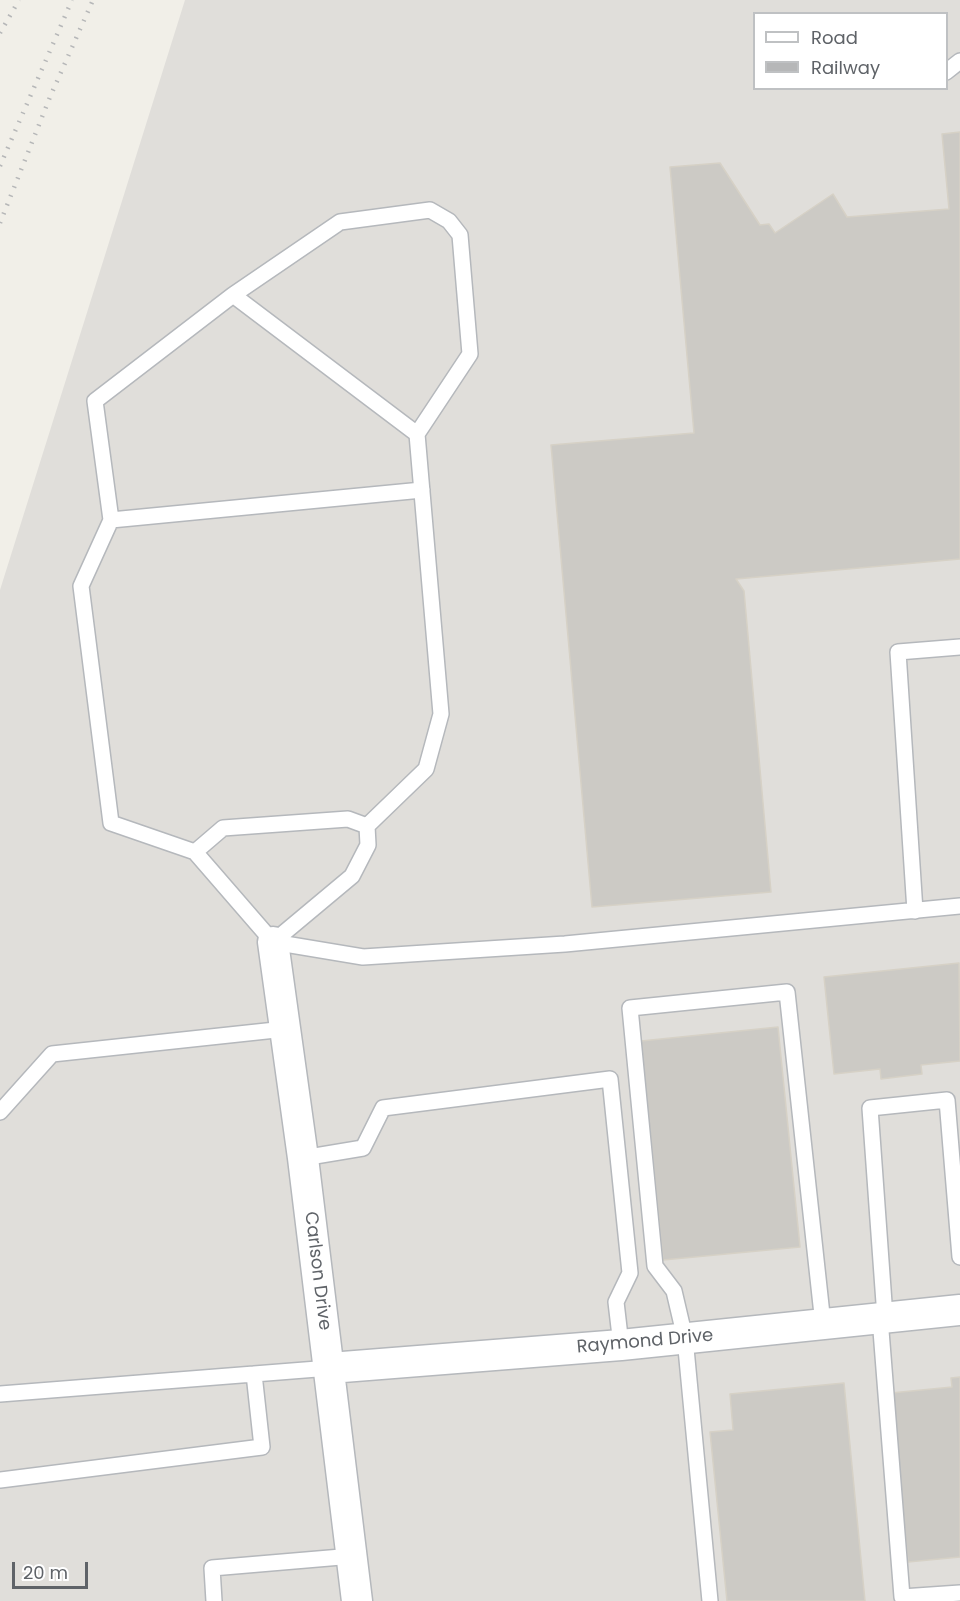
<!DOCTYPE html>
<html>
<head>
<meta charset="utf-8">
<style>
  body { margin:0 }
  #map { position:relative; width:960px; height:1601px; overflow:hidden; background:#f1efe8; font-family:Poppins,sans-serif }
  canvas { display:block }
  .legend { position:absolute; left:753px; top:12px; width:195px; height:78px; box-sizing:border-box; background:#fff; border:2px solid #bfc1c3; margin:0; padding:8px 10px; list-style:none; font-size:18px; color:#5f6368 }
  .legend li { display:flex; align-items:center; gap:12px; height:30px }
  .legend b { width:30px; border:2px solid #bfc1c3 }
  .scale { position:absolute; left:12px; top:1562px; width:76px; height:27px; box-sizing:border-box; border:3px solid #5f6368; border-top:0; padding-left:8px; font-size:18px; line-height:21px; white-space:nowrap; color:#5f6368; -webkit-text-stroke:4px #fff; paint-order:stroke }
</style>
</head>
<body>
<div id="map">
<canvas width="960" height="1601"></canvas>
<ul class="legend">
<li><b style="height:8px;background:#fff"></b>Road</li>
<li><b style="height:8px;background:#b6b7b8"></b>Railway</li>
</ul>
<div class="scale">20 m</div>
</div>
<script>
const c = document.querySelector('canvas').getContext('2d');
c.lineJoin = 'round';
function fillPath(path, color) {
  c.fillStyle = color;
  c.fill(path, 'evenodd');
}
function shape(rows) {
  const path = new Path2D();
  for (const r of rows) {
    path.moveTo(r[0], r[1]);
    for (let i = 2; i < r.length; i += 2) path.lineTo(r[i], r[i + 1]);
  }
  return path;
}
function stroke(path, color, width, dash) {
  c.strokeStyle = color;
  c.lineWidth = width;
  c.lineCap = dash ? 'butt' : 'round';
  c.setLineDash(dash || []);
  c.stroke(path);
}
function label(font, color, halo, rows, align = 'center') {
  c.font = font + ' Poppins,sans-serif';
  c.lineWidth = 4.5;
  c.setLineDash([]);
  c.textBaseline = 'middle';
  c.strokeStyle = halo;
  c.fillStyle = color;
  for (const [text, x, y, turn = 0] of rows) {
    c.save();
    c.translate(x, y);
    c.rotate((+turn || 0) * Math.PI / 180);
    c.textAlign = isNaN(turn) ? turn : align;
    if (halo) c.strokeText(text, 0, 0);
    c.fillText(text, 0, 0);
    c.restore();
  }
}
fillPath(shape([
  [185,0,960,0,960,1601,0,1601,0,590],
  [754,14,946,14,946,88,754,88]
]), '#e0deda');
const building = shape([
  [960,132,960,559,736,579,744,591,771,892,592,907,551,445,694,433,670,167,720,163,760,225,769,224,775,233,833,194,847,217,949,209,942,134,960,132],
  [959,963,960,1061,921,1065,922,1074,881,1079,880,1069,834,1074,824,977,959,963],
  [778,1027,800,1247,663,1260,641,1041,778,1027],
  [960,1377,960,1557,908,1562,891,1393,952,1387,951,1378,960,1377],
  [844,1383,865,1601,727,1601,710,1432,733,1430,730,1394,844,1383]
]);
fillPath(building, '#cccac5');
stroke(building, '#d6d1c6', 1.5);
const lane = shape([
  [946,72,960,61],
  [233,295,340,222,430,210,449,221,460,235,470,354,417,434],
  [111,520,81,586,111,823,195,852],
  [367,826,426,769,441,714,417,434,233,295,95,401,111,520,422,490],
  [915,911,898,652,960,647],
  [273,942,352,876,368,845,367,826,348,819,223,828,195,852,273,942,363,957,565,944,960,906],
  [0,1112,52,1054,285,1029],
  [303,1158,363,1148,383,1108,610,1079,630,1273,616,1302,621,1345],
  [885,1317,870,1108,947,1100,960,1257],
  [880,1318,902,1597,960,1593],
  [0,1394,330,1368],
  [0,1480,262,1447,254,1374],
  [214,1601,212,1568,353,1556],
  [710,1601,685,1338,674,1291,655,1266,630,1008,787,992,823,1324]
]);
const street = shape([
  [273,942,303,1158,357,1601],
  [330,1368,621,1345,960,1310]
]);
stroke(lane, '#b5b8bc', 18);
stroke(street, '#b5b8bc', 33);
stroke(lane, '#fff', 15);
stroke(street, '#fff', 30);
stroke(shape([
  [0,33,19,0],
  [0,166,72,0],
  [0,223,50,97,93,0]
]), '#b6b7b8', 4.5, [1.5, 8]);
label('18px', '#5f6368', '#fff', [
  ["Carlson Drive",317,1271,83],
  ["Raymond Drive",645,1342,-5]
]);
</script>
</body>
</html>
